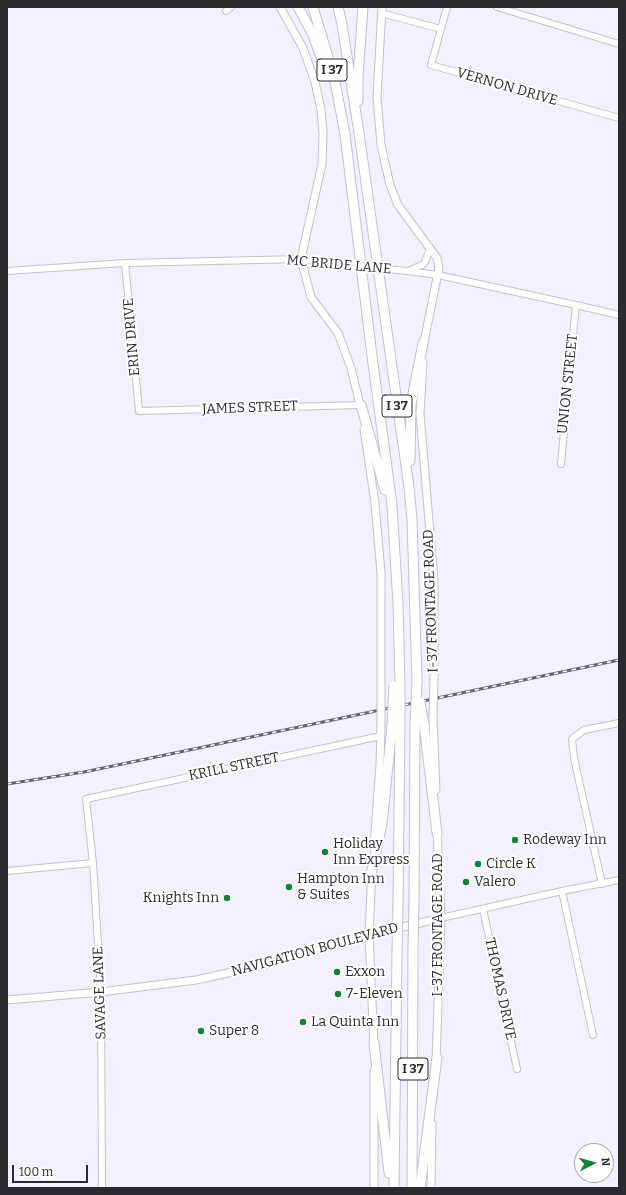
<!DOCTYPE html>
<html>
<head>
<meta charset="utf-8">
<style>
  body { margin:0 }
  #map { position:relative; width:626px; height:1195px; overflow:hidden; background:#f4f0ff; font-family:Bitter,serif }
  canvas { display:block }
  .frame { position:absolute; inset:0; border:8px solid #2c2a31; pointer-events:none }
  .north { position:absolute; left:574px; top:1143px; width:40px; height:40px; box-sizing:border-box; background:#fff; border:1px solid #abaaad; border-radius:50%; rotate:84deg; font-size:11px; font-weight:700; line-height:16px; text-align:center; color:#2c2a31 }
  .north::after { content:''; display:block; margin:auto; width:14px; height:18px; background:#178136; clip-path:polygon(50% 0,100% 100%,50% 72%,0 100%) }
  .scale { position:absolute; left:12px; top:1165px; width:76px; height:18px; box-sizing:border-box; border:2px solid #2c2a31; border-top:0; padding-left:5px; font-size:12px; line-height:14px; white-space:nowrap; color:#2c2a31; -webkit-text-stroke:3px #fff; paint-order:stroke }
</style>
</head>
<body>
<div id="map">
<canvas width="626" height="1195"></canvas>
<div class="frame"></div>
<div class="north">N</div>
<div class="scale">100 m</div>
</div>
<script>
const c = document.querySelector('canvas').getContext('2d');
c.lineJoin = 'round';
function shape(rows) {
  const path = new Path2D();
  for (const r of rows) {
    path.moveTo(r[0], r[1]);
    for (let i = 2; i < r.length; i += 2) path.lineTo(r[i], r[i + 1]);
  }
  return path;
}
function stroke(path, color, width, dash) {
  c.strokeStyle = color;
  c.lineWidth = width;
  c.lineCap = dash ? 'butt' : 'round';
  c.setLineDash(dash || []);
  c.stroke(path);
}
function label(font, color, halo, rows, align = 'center') {
  c.font = font + ' Bitter,serif';
  c.lineWidth = 4;
  c.setLineDash([]);
  c.textBaseline = 'middle';
  c.strokeStyle = halo;
  c.fillStyle = color;
  for (const [text, x, y, turn = 0] of rows) {
    c.save();
    c.translate(x, y);
    c.rotate((+turn || 0) * Math.PI / 180);
    c.textAlign = isNaN(turn) ? turn : align;
    if (halo) c.strokeText(text, 0, 0);
    c.fillText(text, 0, 0);
    c.restore();
  }
}
const minor = shape([
  [447,7,431,65,619,118],
  [497,7,619,44],
  [226,11,231,7],
  [381,13,441,29],
  [125,263,139,411,361,405],
  [7,271,125,263,301,259,339,264],
  [407,271,438,275,576,305,619,315],
  [408,271,422,265,425,262,430,248],
  [561,464,576,305],
  [7,871,93,863],
  [602,884,574,758,572,739,584,730,619,723],
  [562,891,593,1035],
  [483,909,517,1069],
  [441,918,562,891,619,880],
  [102,1188,101,992,93,863,86,799,381,736]
]);
const major = shape([
  [280,7,303,48,315,82,321,110,323,133,322,164,301,259,311,297,338,333,351,368,361,409],
  [382,7,377,97,381,145,390,185,398,205,437,258,439,268,423,347],
  [423,362,420,414,434,581,434,678],
  [364,429,375,503,381,573,381,692],
  [433,718,436,790],
  [374,847,380,765,381,725],
  [372,869,369,935,374,1046],
  [7,1000,101,992,196,980,268,964,369,935,441,918],
  [436,1062,441,918,437,829],
  [374,1188,374,1071],
  [431,1188,432,1124]
]);
const highway = shape([
  [298,7,313,35,325,68],
  [313,7,334,77,345,134,372,356,392,505,398,604,400,684],
  [338,7,342,24,359,133,409,487,412,520,417,681],
  [358,101,358,76,363,7],
  [361,405,385,490],
  [410,461,411,404,423,343],
  [424,724,437,833],
  [371,874,382,824,392,726],
  [414,902,415,725],
  [398,903,400,724],
  [374,1043,389,1173],
  [394,1188,397,952],
  [412,1188,413,949],
  [420,1188,437,1058]
]);
stroke(minor, '#c5c0d2', 8);
stroke(major, '#c5c0d2', 9);
stroke(highway, '#c5c0d2', 11);
stroke(minor, '#fff', 6);
stroke(major, '#fff', 7);
stroke(highway, '#fff', 9);
const rail = shape([
  [7,784,84,772,619,660]
]);
stroke(rail, '#64626b', 3);
stroke(rail, '#fff', 1.5, [4.5]);
const minorBridge = shape([
  [339,264,407,271]
]);
const majorBridge = shape([
  [381,692,381,725],
  [433,718,434,678]
]);
const highwayBridge = shape([
  [400,684,400,724],
  [420,702,424,724],
  [415,725,417,681],
  [392,726,394,686],
  [413,949,414,902],
  [397,952,398,903]
]);
stroke(minorBridge, '#c5c0d2', 8, []);
stroke(majorBridge, '#c5c0d2', 9, []);
stroke(highwayBridge, '#c5c0d2', 11, []);
stroke(minorBridge, '#fff', 6);
stroke(majorBridge, '#fff', 7);
stroke(highwayBridge, '#fff', 9);
for (const [x, y, r, color] of [
  [515,840,4,"#178136"],
  [325,852,4,"#178136"],
  [478,864,4,"#178136"],
  [466,882,4,"#178136"],
  [289,887,4,"#178136"],
  [227,898,4,"#178136"],
  [337,972,4,"#178136"],
  [338,994,4,"#178136"],
  [303,1022,4,"#178136"],
  [201,1031,4,"#178136"]
]) {
  const dot = new Path2D();
  dot.arc(x, y, r, 0, 2 * Math.PI);
  c.fillStyle = color;
  c.fill(dot);
  stroke(dot, '#fff', 1.5);
}
for (const [x, y, w] of [
  [332,70,30],
  [397,406,30],
  [413,1069,30]
]) {
  const box = new Path2D();
  box.roundRect(x - w / 2, y - 11, w, 22, 3);
  c.fillStyle = '#fff';
  c.fill(box);
  stroke(box, '#2c2a31', 1);
}
label('bold 13px', '#2c2a31', null, [
  ["I 37",332,70],
  ["I 37",397,406],
  ["I 37",413,1069]
]);
label('14px', '#2c2a31', '#fff', [
  ["VERNON DRIVE",507,87,16],
  ["MC BRIDE LANE",339,265,5],
  ["ERIN DRIVE",132,337,-95],
  ["UNION STREET",568,384,-84],
  ["JAMES STREET",250,408,-2],
  ["I-37 FRONTAGE ROAD",431,601,-92],
  ["KRILL STREET",234,767,-12],
  ["I-37 FRONTAGE ROAD",438,925,-90],
  ["NAVIGATION BOULEVARD",315,950,-15],
  ["THOMAS DRIVE",500,989,78],
  ["SAVAGE LANE",100,993,-92]
]);
label('14px', '#2c2a31', '#fff', [
  ["Rodeway Inn",523,840],
  ["Holiday",333,844],
  ["Inn Express",333,860],
  ["Circle K",486,864],
  ["Hampton Inn",297,879],
  ["& Suites",297,895],
  ["Valero",474,882],
  ["Knights Inn",219,898,"right"],
  ["Exxon",345,972],
  ["7-Eleven",346,994],
  ["La Quinta Inn",311,1022],
  ["Super 8",209,1031]
], 'left');
</script>
</body>
</html>
